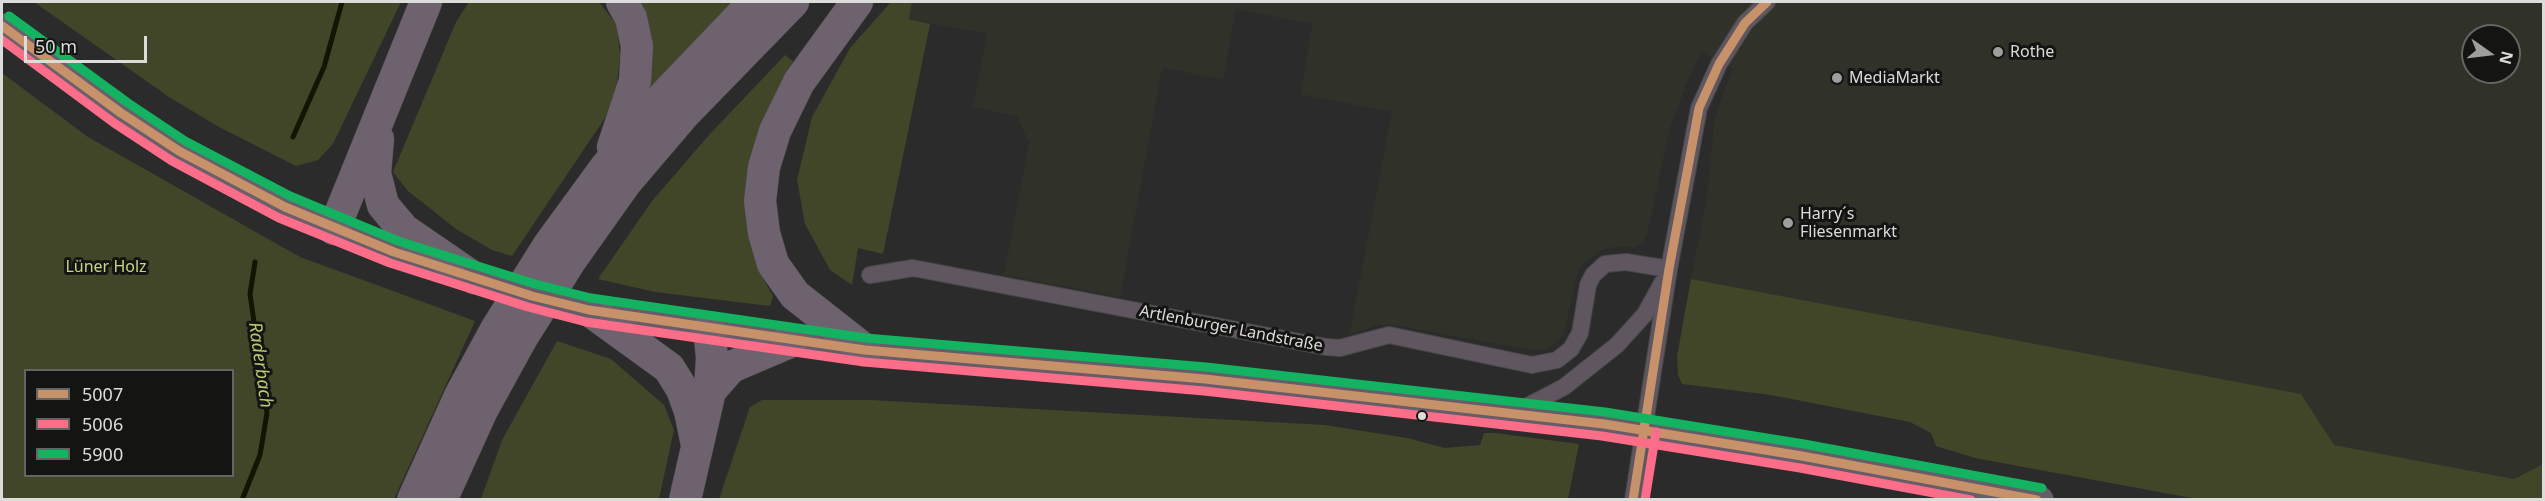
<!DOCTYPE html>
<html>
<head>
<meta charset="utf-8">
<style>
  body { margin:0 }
  #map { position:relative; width:2545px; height:501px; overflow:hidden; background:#2b2b2b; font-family:"Noto Sans",sans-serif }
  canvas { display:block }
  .frame { position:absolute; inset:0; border:3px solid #dcdcda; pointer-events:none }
  .legend { position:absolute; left:24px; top:369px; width:210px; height:108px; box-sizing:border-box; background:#141513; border:2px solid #646563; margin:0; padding:8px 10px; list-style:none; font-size:18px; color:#dcdcda }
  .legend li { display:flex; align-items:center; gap:12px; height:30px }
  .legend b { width:30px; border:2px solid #646563 }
  .north { position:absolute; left:2461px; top:24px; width:60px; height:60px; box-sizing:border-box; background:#141513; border:2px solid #646563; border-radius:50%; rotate:104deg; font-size:16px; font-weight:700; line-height:24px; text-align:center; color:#dcdcda }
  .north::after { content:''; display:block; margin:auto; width:21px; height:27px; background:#9e9e9d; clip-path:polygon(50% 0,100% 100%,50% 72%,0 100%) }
  .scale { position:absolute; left:24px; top:36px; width:123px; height:27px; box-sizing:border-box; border:3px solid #dcdcda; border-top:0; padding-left:8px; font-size:18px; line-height:21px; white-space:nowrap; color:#dcdcda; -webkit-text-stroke:4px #141513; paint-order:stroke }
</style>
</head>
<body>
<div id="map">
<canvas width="2545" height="501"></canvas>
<div class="frame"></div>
<ul class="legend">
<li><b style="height:8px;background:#c7916a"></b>5007</li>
<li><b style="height:8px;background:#fb6d88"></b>5006</li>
<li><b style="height:8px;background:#13b361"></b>5900</li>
</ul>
<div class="north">N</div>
<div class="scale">50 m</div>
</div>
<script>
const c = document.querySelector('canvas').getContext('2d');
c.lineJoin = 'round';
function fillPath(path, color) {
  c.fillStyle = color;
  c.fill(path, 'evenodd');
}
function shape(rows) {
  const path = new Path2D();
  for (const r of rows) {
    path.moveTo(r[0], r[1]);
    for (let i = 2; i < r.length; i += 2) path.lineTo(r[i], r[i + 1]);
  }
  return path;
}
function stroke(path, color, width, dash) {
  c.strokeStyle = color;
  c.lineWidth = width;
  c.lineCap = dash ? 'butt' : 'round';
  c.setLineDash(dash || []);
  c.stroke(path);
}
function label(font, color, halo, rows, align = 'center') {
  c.font = font + ' "Noto Sans",sans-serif';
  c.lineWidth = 6;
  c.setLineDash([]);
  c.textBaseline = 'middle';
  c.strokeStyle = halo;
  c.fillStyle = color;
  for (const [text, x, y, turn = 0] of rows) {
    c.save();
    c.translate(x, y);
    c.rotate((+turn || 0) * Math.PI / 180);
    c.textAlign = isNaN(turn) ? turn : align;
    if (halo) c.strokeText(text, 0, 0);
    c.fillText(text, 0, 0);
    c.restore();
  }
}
fillPath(shape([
  [912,2,2543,2,2543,464,2514,479,2333,445,2301,394,1691,279,1708,192,1714,122,1724,90,1734,69,1701,52,1689,77,1669,131,1647,235,1642,243,1635,247,1614,247,1601,250,1582,265,1577,274,1564,334,1556,343,1545,349,1532,350,1392,325,1379,325,1354,333,1350,332,1392,112,1301,94,1312,24,1236,9,1223,79,1162,68,1120,297,1004,275,1029,143,1017,116,973,107,987,34,909,19],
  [2473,36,2509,36,2509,72,2473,72]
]), '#30322a');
fillPath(shape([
  [34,2,401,2,333,144,318,160,296,166,219,127,169,97],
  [469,2,599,2,617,25,620,56,616,92,607,115,512,256,492,250,456,229,408,191,393,172,456,22],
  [633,2,739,2,633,115],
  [891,2,912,2,909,19,930,24,883,254,858,248,852,285,830,270,805,224,797,180,812,117,850,48],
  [785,55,793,61,761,124,748,166,744,200,749,237,759,271,773,296,770,306,655,292,598,279,652,201,709,135],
  [2,73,88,137,300,257,475,321,394,499,2,499],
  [232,370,232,476,26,476,26,370],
  [1691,279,2301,394,2334,445,2514,479,2543,464,2543,499,2197,499,1975,458,1936,446,1931,433,1910,422,1771,395,1682,384,1678,375,1677,356],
  [557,341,611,359,664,405,674,430,659,499,481,499,502,440],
  [762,400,870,400,1325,425,1407,438,1445,448,1480,445,1484,433,1495,433,1579,444,1568,499,719,499,750,407]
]), '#414629');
stroke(shape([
  [293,137,324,67,342,2],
  [242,500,260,455,267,413,250,294,255,262]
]), '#131504', 5);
const minor = shape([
  [870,275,913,268,1326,347,1340,348,1389,335,1532,365,1557,360,1571,349,1580,333,1588,285,1593,275,1605,264,1626,262,1669,269],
  [1516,412,1564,387,1617,345,1645,314,1662,283],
  [1633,500,1669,269,1699,108,1719,64,1745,23,1767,2]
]);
const secondary = shape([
  [2,26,121,113,179,151,235,183,334,229]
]);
const primary = shape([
  [334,229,394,252,458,273],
  [589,310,865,350,1205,379,1604,424,1802,456,2040,500]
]);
const motorway = shape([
  [857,2,799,82,775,131,764,167,760,201,764,233,773,264,795,295,865,350],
  [378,139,375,173,383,205,404,230,474,278],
  [613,147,635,81,637,46,631,18,622,2],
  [334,229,426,2],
  [589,310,669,368,682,389,690,411,697,445],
  [710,391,731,367,792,341],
  [413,500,460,396,497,328,549,245,606,167,664,96,754,2],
  [441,500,482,410,521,339,570,261,626,182,684,114,793,2],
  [685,500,710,391,712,357,709,329]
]);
stroke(minor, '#474747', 18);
stroke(secondary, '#474747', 26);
stroke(primary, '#474747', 28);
stroke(motorway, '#474747', 33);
stroke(minor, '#5f5660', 16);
stroke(secondary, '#6a5f6b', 24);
stroke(primary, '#675d68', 27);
stroke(motorway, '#6e626f', 32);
const primaryBridge = shape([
  [474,278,589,310]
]);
stroke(primaryBridge, '#474747', 28, []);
stroke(primaryBridge, '#675d68', 27);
stroke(shape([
  [2,26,121,113,179,151,285,207,394,252,532,296,589,310,865,350,1205,379,1604,424,1802,456,2037,500],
  [1633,500,1669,269,1699,108,1719,64,1745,23,1767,2]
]), '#c7916a', 9);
stroke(shape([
  [2,40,114,123,172,161,279,218,390,263,528,307,586,322,864,362,1204,391,1602,436,1800,468,1971,500],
  [1645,500,1656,432]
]), '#fb6d88', 9);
stroke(shape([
  [9,16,128,103,185,141,290,196,398,241,535,284,591,298,866,338,1206,367,1605,412,1804,444,2042,488]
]), '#13b361', 9);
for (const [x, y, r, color] of [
  [1998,52,6,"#9e9e9d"],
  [1837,78,6,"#9e9e9d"],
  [1788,223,6,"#9e9e9d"],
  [1422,416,5,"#dcdcda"]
]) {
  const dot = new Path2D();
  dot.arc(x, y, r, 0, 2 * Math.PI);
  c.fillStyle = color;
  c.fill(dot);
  stroke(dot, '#141513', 2);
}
label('16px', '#dcdcda', '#141513', [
  ["Rothe",2010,52],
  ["MediaMarkt",1849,78],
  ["Harry´s",1800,214],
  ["Fliesenmarkt",1800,232]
], 'left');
label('16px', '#c9d57f', '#141513', [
  ["Lüner Holz",106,267]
]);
label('16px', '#dcdcda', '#141513', [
  ["Artlenburger Landstraße",1231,329,11]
]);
label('italic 18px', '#bcc772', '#141513', [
  ["Raderbach",260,365,82]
]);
</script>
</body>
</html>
